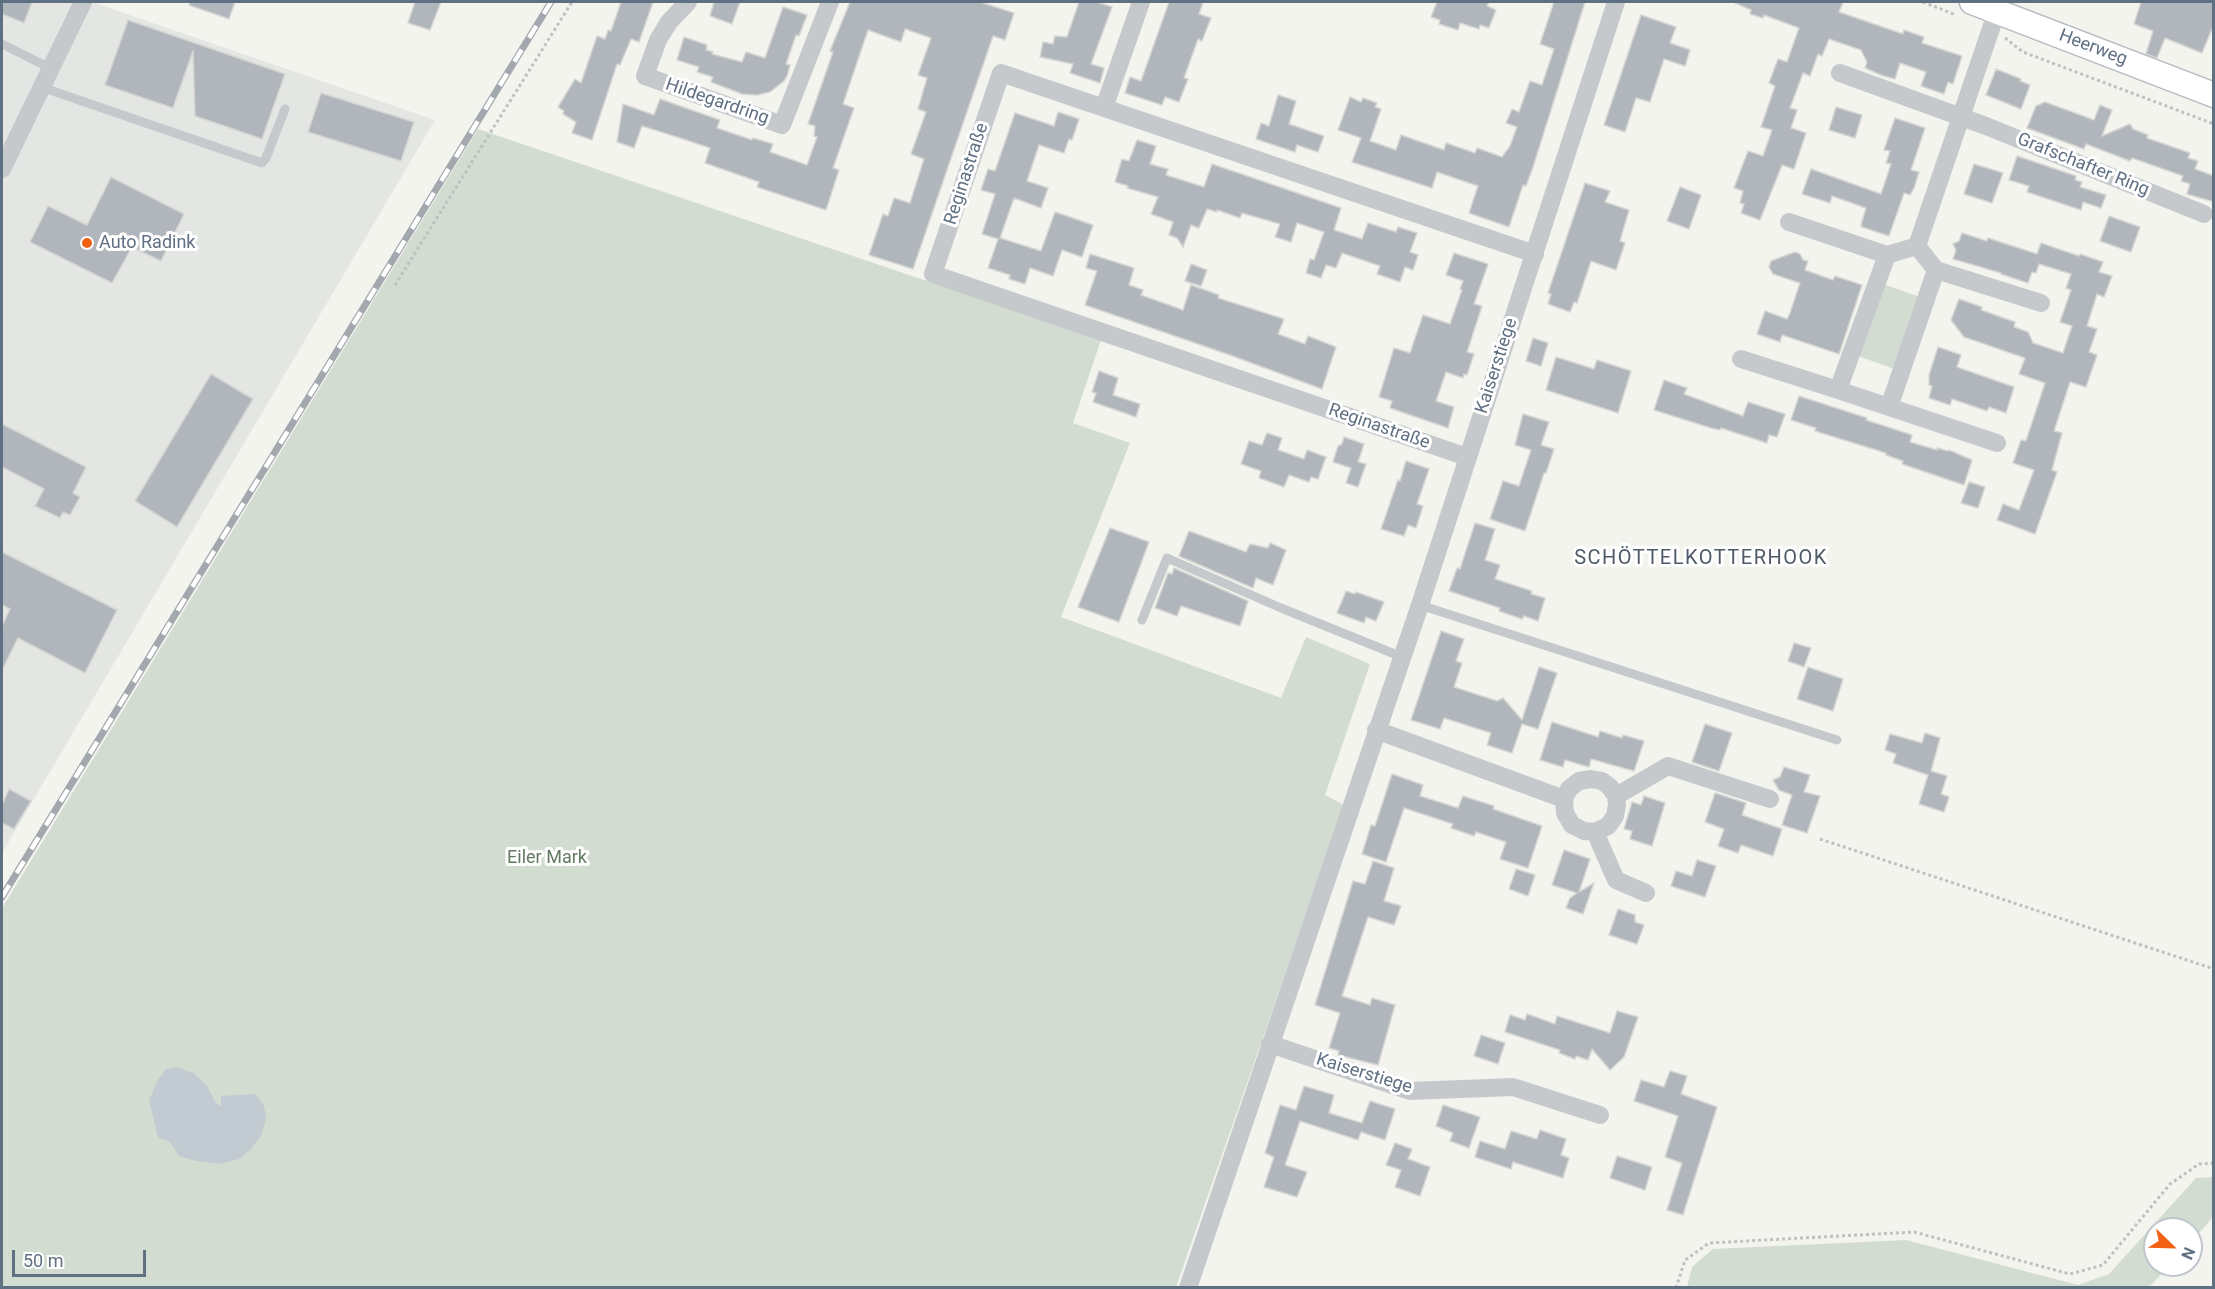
<!DOCTYPE html>
<html>
<head>
<meta charset="utf-8">
<style>
  body { margin:0 }
  #map { position:relative; width:2215px; height:1289px; overflow:hidden; background:#f4f4ef; font-family:Roboto,sans-serif }
  canvas { display:block }
  .frame { position:absolute; inset:0; border:3px solid #607083; pointer-events:none }
  .north { position:absolute; left:2143px; top:1217px; width:60px; height:60px; box-sizing:border-box; background:#fff; border:2px solid #bfc6cd; border-radius:50%; rotate:113deg; font-size:16px; font-weight:700; line-height:24px; text-align:center; color:#607083 }
  .north::after { content:''; display:block; margin:auto; width:21px; height:27px; background:#f16013; clip-path:polygon(50% 0,100% 100%,50% 72%,0 100%) }
  .scale { position:absolute; left:12px; top:1250px; width:134px; height:27px; box-sizing:border-box; border:3px solid #607083; border-top:0; padding-left:8px; font-size:18px; line-height:21px; white-space:nowrap; color:#607083; -webkit-text-stroke:4px #fff; paint-order:stroke }
</style>
</head>
<body>
<div id="map">
<canvas width="2215" height="1289"></canvas>
<div class="frame"></div>
<div class="north">N</div>
<div class="scale">50 m</div>
</div>
<script>
const c = document.querySelector('canvas').getContext('2d');
c.lineJoin = 'round';
function fillPath(path, color) {
  c.fillStyle = color;
  c.fill(path, 'evenodd');
}
function shape(rows) {
  const path = new Path2D();
  for (const r of rows) {
    path.moveTo(r[0], r[1]);
    for (let i = 2; i < r.length; i += 2) path.lineTo(r[i], r[i + 1]);
  }
  return path;
}
function stroke(path, color, width, dash) {
  c.strokeStyle = color;
  c.lineWidth = width;
  c.lineCap = dash ? 'butt' : 'round';
  c.setLineDash(dash || []);
  c.stroke(path);
}
function label(font, color, halo, rows, align = 'center') {
  c.font = font + ' Roboto,sans-serif';
  c.lineWidth = 6;
  c.setLineDash([]);
  c.textBaseline = 'middle';
  c.strokeStyle = halo;
  c.fillStyle = color;
  for (const [text, x, y, turn = 0] of rows) {
    c.save();
    c.translate(x, y);
    c.rotate((+turn || 0) * Math.PI / 180);
    c.textAlign = isNaN(turn) ? turn : align;
    if (halo) c.strokeText(text, 0, 0);
    c.fillText(text, 0, 0);
    c.restore();
  }
}
fillPath(shape([
  [2,2,92,2,435,120,2,853]
]), '#e4e6e3');
fillPath(shape([
  [478,129,1101,340,1073,423,1130,443,1061,617,1281,698,1306,637,1370,664,1325,795,1344,805,1176,1287,2,1287,2,908],
  [1883,284,1920,297,1894,369,1858,356],
  [2213,1177,2213,1217,2191,1242,2191,1229,2155,1229,2155,1265,2170,1265,2149,1287,1687,1287,1692,1267,1713,1249,1906,1240,2078,1285,2109,1274,2196,1178]
]), '#d3dcd0');
fillPath(shape([
  [177,1067,195,1074,207,1086,216,1103,221,1106,221,1096,255,1094,264,1106,266,1118,261,1136,250,1150,239,1159,220,1164,196,1161,179,1156,170,1142,158,1137,149,1100,158,1080,166,1069]
]), '#c2cbd1');
const building = shape([
  [2,2,32,2,24,23,2,14,2,2],
  [190,2,235,2,229,19,189,5,190,2],
  [415,2,441,2,430,30,408,23,415,2],
  [621,2,653,2,639,42,631,39,620,65,617,64,592,140,572,133,576,122,563,114,564,111,558,107,575,79,581,83,597,36,605,39,608,30,611,31,621,2],
  [714,2,740,2,732,24,710,16,714,2],
  [850,2,980,2,1014,13,1005,40,993,36,913,269,869,255,883,214,888,216,894,198,910,203,924,159,911,154,926,112,918,109,927,78,918,75,931,38,905,29,901,42,868,30,843,104,854,108,833,168,839,170,826,210,757,187,759,182,705,163,710,148,680,138,642,126,634,148,617,142,623,104,654,115,660,99,720,120,717,128,752,140,753,138,773,144,770,152,807,165,817,137,814,136,815,126,808,124,833,52,830,51,850,2],
  [1079,2,1097,2,1112,7,1091,64,1104,68,1100,83,1070,73,1073,64,1040,57,1043,42,1053,44,1055,36,1067,37,1079,2],
  [1169,2,1203,2,1199,14,1211,18,1202,41,1198,39,1184,78,1188,79,1179,102,1165,97,1162,105,1125,93,1130,77,1141,81,1169,2],
  [1437,2,1489,2,1487,6,1496,10,1489,28,1480,25,1479,29,1460,23,1458,30,1439,24,1440,20,1431,17,1437,2],
  [1554,2,1585,2,1533,167,1526,186,1523,185,1509,227,1469,213,1478,186,1437,172,1432,188,1352,162,1361,138,1338,130,1350,97,1361,102,1363,98,1377,103,1375,107,1381,109,1370,141,1396,150,1401,135,1444,150,1446,143,1475,153,1477,148,1502,157,1510,146,1517,127,1506,123,1512,109,1519,112,1530,81,1542,85,1554,49,1540,44,1554,2],
  [1733,2,1843,2,1839,12,1903,34,1904,30,1924,37,1922,43,1962,56,1953,84,1948,82,1944,94,1921,86,1926,72,1900,63,1895,79,1881,75,1865,68,1867,62,1861,50,1829,39,1822,56,1818,54,1810,76,1803,73,1790,108,1797,110,1791,128,1806,133,1794,169,1782,165,1760,220,1741,213,1744,204,1740,203,1743,191,1734,188,1748,151,1763,156,1772,130,1761,127,1775,86,1769,83,1778,59,1787,62,1799,28,1764,15,1763,18,1750,14,1751,10,1733,2],
  [2141,2,2214,2,2214,24,2202,53,2165,38,2157,58,2146,54,2153,31,2134,24,2141,2],
  [783,7,807,15,799,36,796,35,786,64,790,65,787,76,784,81,770,92,757,95,742,94,711,82,713,77,697,72,699,67,677,60,684,37,707,45,706,50,713,52,712,54,742,62,746,52,765,58,783,7],
  [1641,15,1676,27,1670,43,1690,50,1685,66,1664,59,1650,102,1636,98,1625,132,1604,125,1641,15],
  [128,20,285,74,262,139,195,116,193,51,173,108,105,85,128,20],
  [1996,69,2021,79,2020,81,2030,85,2021,109,1986,95,1996,69],
  [321,93,414,122,401,161,308,132,321,93],
  [1278,95,1296,101,1289,124,1324,136,1318,152,1297,145,1295,152,1256,139,1261,123,1269,126,1278,95],
  [2045,102,2094,120,2100,105,2112,110,2102,136,2130,124,2133,129,2148,135,2147,138,2190,153,2188,158,2198,161,2195,169,2214,176,2214,202,2187,194,2190,184,2181,181,2183,176,2132,158,2130,161,2086,144,2084,149,2027,128,2036,106,2045,102],
  [1836,107,1862,115,1855,138,1829,130,1836,107],
  [1058,112,1079,119,1072,140,1069,139,1064,153,1039,145,1027,181,1048,188,1041,208,1014,198,1000,238,1041,251,1055,212,1093,225,1082,257,1062,250,1053,276,1030,268,1025,284,1009,279,1010,275,988,268,998,239,982,234,995,194,981,190,988,169,995,171,1015,113,1054,126,1058,112],
  [1895,118,1925,128,1911,170,1919,172,1914,188,1910,195,1904,193,1889,236,1862,227,1861,225,1866,208,1832,196,1830,203,1802,194,1811,169,1881,194,1891,164,1886,163,1890,151,1884,150,1895,118],
  [1137,140,1156,146,1150,164,1168,169,1166,175,1204,187,1212,164,1341,208,1334,230,1362,239,1368,223,1396,232,1398,227,1417,233,1410,252,1418,255,1413,270,1405,267,1400,282,1377,274,1380,266,1342,253,1336,268,1326,265,1321,278,1306,273,1310,259,1314,260,1324,232,1297,223,1291,242,1275,237,1280,224,1242,213,1240,218,1217,210,1217,212,1207,209,1199,228,1191,225,1183,247,1177,238,1169,235,1173,222,1151,214,1158,197,1127,188,1128,186,1115,182,1122,159,1129,161,1137,140],
  [2017,156,2076,176,2075,180,2082,182,2080,187,2106,195,2101,208,2083,202,2081,210,2027,192,2029,186,2009,180,2017,156],
  [1974,164,2003,173,1992,203,1964,194,1974,164],
  [111,177,184,214,161,261,132,247,112,283,30,242,48,206,87,225,111,177],
  [1585,183,1610,191,1605,202,1629,210,1620,241,1625,243,1616,270,1591,261,1577,303,1574,302,1570,312,1548,304,1551,294,1548,293,1585,183],
  [1680,187,1701,195,1689,229,1667,221,1680,187],
  [2109,216,2140,227,2131,252,2100,241,2109,216],
  [1962,233,1987,241,1988,238,2037,254,2041,243,2079,256,2080,254,2103,262,2099,272,2112,276,2104,297,2097,294,2087,326,2097,329,2089,352,2097,355,2086,387,2070,382,2054,431,2062,433,2052,470,2057,472,2035,534,1997,520,2003,504,2019,510,2034,470,2013,463,2021,440,2026,441,2045,383,2019,374,2025,358,1964,337,1951,320,1959,299,1982,307,1981,310,2015,322,2014,327,2028,332,2033,343,2063,353,2072,326,2060,322,2071,290,2066,288,2071,274,2039,264,2036,273,2032,272,2028,283,2001,274,2001,273,1953,259,1956,250,1953,244,1959,241,1962,233],
  [1795,252,1800,254,1803,260,1808,261,1805,270,1833,280,1835,276,1862,285,1839,354,1782,335,1780,342,1757,334,1765,311,1787,319,1790,313,1800,283,1773,274,1769,267,1771,261,1795,252],
  [1454,253,1488,264,1474,304,1482,306,1467,352,1474,354,1467,375,1464,374,1463,378,1446,372,1436,401,1454,407,1448,428,1390,408,1392,401,1379,397,1394,348,1410,353,1423,315,1450,324,1462,290,1460,289,1463,281,1446,275,1454,253],
  [1090,254,1134,268,1129,285,1143,290,1141,295,1183,310,1191,285,1219,295,1218,298,1284,319,1278,334,1305,344,1308,336,1336,347,1322,389,1230,355,1085,305,1097,271,1086,268,1090,254],
  [1191,264,1207,270,1201,286,1185,281,1191,264],
  [1533,338,1548,343,1541,366,1526,361,1533,338],
  [1938,347,1961,355,1957,367,2014,387,2006,413,1989,407,1987,411,1952,399,1950,405,1929,398,1932,386,1929,385,1929,375,1938,347],
  [1556,357,1594,369,1597,360,1631,371,1618,413,1546,390,1556,357],
  [1099,371,1118,378,1113,395,1140,404,1136,417,1093,402,1096,393,1092,392,1099,371],
  [211,374,253,399,177,527,135,501,211,374],
  [1664,380,1687,388,1684,394,1743,416,1748,402,1785,414,1777,437,1769,435,1767,443,1721,428,1720,430,1711,428,1654,410,1664,380],
  [1799,396,1867,418,1866,420,1912,435,1910,442,1937,450,1937,448,1948,451,1949,450,1972,460,1964,485,1902,464,1903,461,1886,455,1886,453,1815,431,1816,428,1791,420,1799,396],
  [1523,414,1549,422,1541,445,1554,449,1546,473,1544,473,1525,531,1490,519,1503,481,1519,486,1531,450,1515,445,1523,414],
  [2,424,86,467,73,493,80,497,70,515,63,512,60,518,35,506,44,489,2,467,2,424],
  [1267,433,1282,438,1278,450,1304,459,1307,450,1326,457,1318,479,1311,477,1309,482,1289,475,1284,487,1259,478,1261,471,1241,464,1249,441,1262,445,1267,433],
  [1344,437,1364,444,1358,462,1366,464,1358,487,1346,483,1351,468,1333,462,1338,446,1342,444,1344,437],
  [1406,461,1429,469,1417,504,1423,506,1416,528,1408,525,1404,536,1381,529,1398,480,1400,481,1406,461],
  [1969,482,1985,487,1978,508,1961,503,1969,482],
  [1475,523,1495,529,1485,560,1500,565,1495,579,1532,591,1531,594,1545,598,1538,621,1524,616,1522,619,1499,611,1500,608,1449,591,1457,568,1460,569,1475,523],
  [1110,528,1149,542,1119,622,1078,607,1110,528],
  [1189,531,1246,552,1250,544,1268,548,1270,543,1286,550,1273,585,1256,578,1253,588,1179,556,1189,531],
  [2,552,117,610,85,673,18,638,2,670,2,626,10,609,2,605,2,552],
  [1174,568,1248,601,1240,626,1181,606,1177,616,1155,608,1168,573,1172,574,1174,568],
  [1346,591,1355,594,1356,592,1384,602,1376,621,1366,617,1364,623,1337,613,1346,591],
  [1441,631,1464,639,1456,661,1462,663,1454,687,1497,701,1503,698,1522,720,1539,667,1557,673,1538,729,1522,724,1512,753,1487,745,1491,733,1444,718,1440,729,1411,720,1441,631],
  [1794,643,1811,648,1804,667,1788,661,1794,643],
  [1808,667,1843,679,1833,711,1797,699,1808,667],
  [1552,722,1598,737,1600,731,1622,738,1623,735,1644,741,1634,771,1591,759,1589,767,1565,760,1563,767,1540,760,1552,722],
  [1705,724,1732,733,1719,771,1692,762,1705,724],
  [1925,733,1940,738,1931,771,1947,776,1941,794,1949,797,1944,812,1919,804,1928,775,1893,763,1896,754,1885,750,1890,734,1922,743,1925,733],
  [1784,767,1810,775,1804,792,1820,796,1807,833,1782,825,1792,795,1779,790,1773,780,1780,777,1784,767],
  [1392,774,1423,785,1420,796,1458,808,1463,796,1494,806,1493,809,1542,826,1528,868,1500,859,1506,842,1476,832,1474,836,1451,828,1453,824,1404,808,1386,862,1362,854,1371,825,1375,826,1392,774],
  [9,789,31,801,14,829,2,823,2,805,9,789],
  [1715,793,1746,803,1742,815,1782,829,1773,856,1741,845,1738,853,1718,846,1724,829,1705,822,1715,793],
  [1644,796,1665,803,1652,846,1630,839,1632,831,1624,829,1632,802,1641,805,1644,796],
  [1564,850,1590,859,1579,892,1594,883,1583,914,1566,908,1570,898,1577,893,1552,885,1564,850],
  [1697,860,1716,866,1705,897,1671,886,1676,871,1692,876,1697,860],
  [1373,861,1394,868,1384,901,1401,906,1394,925,1368,917,1342,996,1370,1005,1372,998,1395,1005,1378,1065,1338,1055,1339,1051,1329,1048,1340,1013,1315,1005,1353,881,1365,884,1373,861],
  [1516,869,1535,875,1528,896,1509,889,1516,869],
  [1618,909,1635,915,1635,922,1644,925,1637,944,1609,935,1618,909],
  [1617,1011,1638,1017,1624,1057,1610,1070,1592,1049,1588,1060,1576,1056,1575,1059,1559,1053,1560,1050,1505,1032,1510,1015,1525,1020,1527,1014,1555,1024,1557,1016,1610,1033,1617,1011],
  [1481,1035,1505,1043,1498,1064,1474,1056,1481,1035],
  [1670,1071,1687,1076,1681,1094,1717,1107,1683,1215,1667,1210,1682,1163,1665,1157,1678,1116,1634,1101,1641,1080,1664,1087,1670,1071],
  [1304,1086,1334,1095,1329,1113,1362,1123,1370,1101,1395,1109,1385,1140,1361,1132,1358,1140,1300,1121,1285,1165,1307,1172,1297,1197,1264,1187,1274,1157,1265,1153,1280,1105,1296,1110,1304,1086],
  [1443,1105,1480,1117,1469,1148,1450,1141,1453,1133,1436,1126,1443,1105],
  [1540,1130,1566,1139,1561,1155,1569,1158,1563,1178,1513,1162,1511,1169,1475,1157,1480,1141,1505,1149,1511,1131,1537,1139,1540,1130],
  [1395,1143,1412,1149,1408,1159,1430,1167,1420,1196,1395,1187,1401,1170,1386,1165,1395,1143],
  [1617,1156,1652,1167,1645,1190,1610,1178,1617,1156]
]);
fillPath(building, '#b0b6bc');
stroke(building, '#d5d5d2', 1.5);
const secondary = shape([
  [1972,2,2214,95]
]);
stroke(secondary, '#b7bbc0', 27);
stroke(shape([
  [1923,2,1956,15],
  [2005,38,2023,52,2214,124],
  [395,285,572,2],
  [1820,839,2214,969],
  [1676,1288,1685,1260,1709,1243,1914,1232,2070,1274,2103,1265,2170,1184,2199,1164,2214,1163]
]), '#bec0c2', 3, [3, 3]);
stroke(shape([
  [2,44,50,68],
  [41,87,262,163,266,158,285,109],
  [1420,605,1837,740],
  [1142,620,1167,558,1281,608,1402,657]
]), '#c6c9cc', 9);
stroke(shape([
  [688,2,669,22,658,40,645,76,782,125,830,2],
  [1840,73,1986,126,2204,214],
  [1104,108,1141,2],
  [2,169,83,2],
  [1789,222,1887,255],
  [1917,246,1936,270,1889,407,1838,390,1887,255,1917,246,2000,2],
  [1936,270,2041,303],
  [1741,359,1838,390],
  [1889,407,1997,443],
  [1467,457,933,274,1001,73,1535,254],
  [1376,730,1564,799,1565,813,1572,825,1584,831,1595,832,1608,826,1615,816,1617,805,1616,796,1610,787,1602,781,1591,779,1579,781,1569,789,1564,799],
  [1616,796,1668,766,1770,799],
  [1595,832,1616,880,1646,893],
  [1270,1044,1410,1091,1513,1087,1600,1115],
  [1188,1288,1420,605,1616,2]
]), '#c6c9cc', 18);
stroke(secondary, '#fff', 24);
const rail = shape([
  [2,897,551,2]
]);
stroke(rail, '#a3a8af', 7);
stroke(rail, '#fff', 4.5, [14]);
for (const [x, y, r, color] of [
  [87,243,6,"#f16013"]
]) {
  const dot = new Path2D();
  dot.arc(x, y, r, 0, 2 * Math.PI);
  c.fillStyle = color;
  c.fill(dot);
  stroke(dot, '#fff', 2);
}
label('18px', '#607083', '#fff', [
  ["Heerweg",2093,48,21],
  ["Hildegardring",717,102,19],
  ["Grafschafter Ring",2083,165,22],
  ["Reginastraße",967,174,-72],
  ["Kaiserstiege",1497,366,-72],
  ["Reginastraße",1379,427,19],
  ["Kaiserstiege",1364,1074,17]
]);
label('18px', '#607083', '#fff', [
  ["Auto Radink",99,243]
], 'left');
label('18px', '#627a60', '#fff', [
  ["Eiler Mark",547,858]
]);
c.letterSpacing = '1.5px';
label('20px', '#4f5a68', '#fff', [
  ["SCHÖTTELKOTTERHOOK",1701,559]
]);
c.letterSpacing = '0px';
</script>
</body>
</html>
